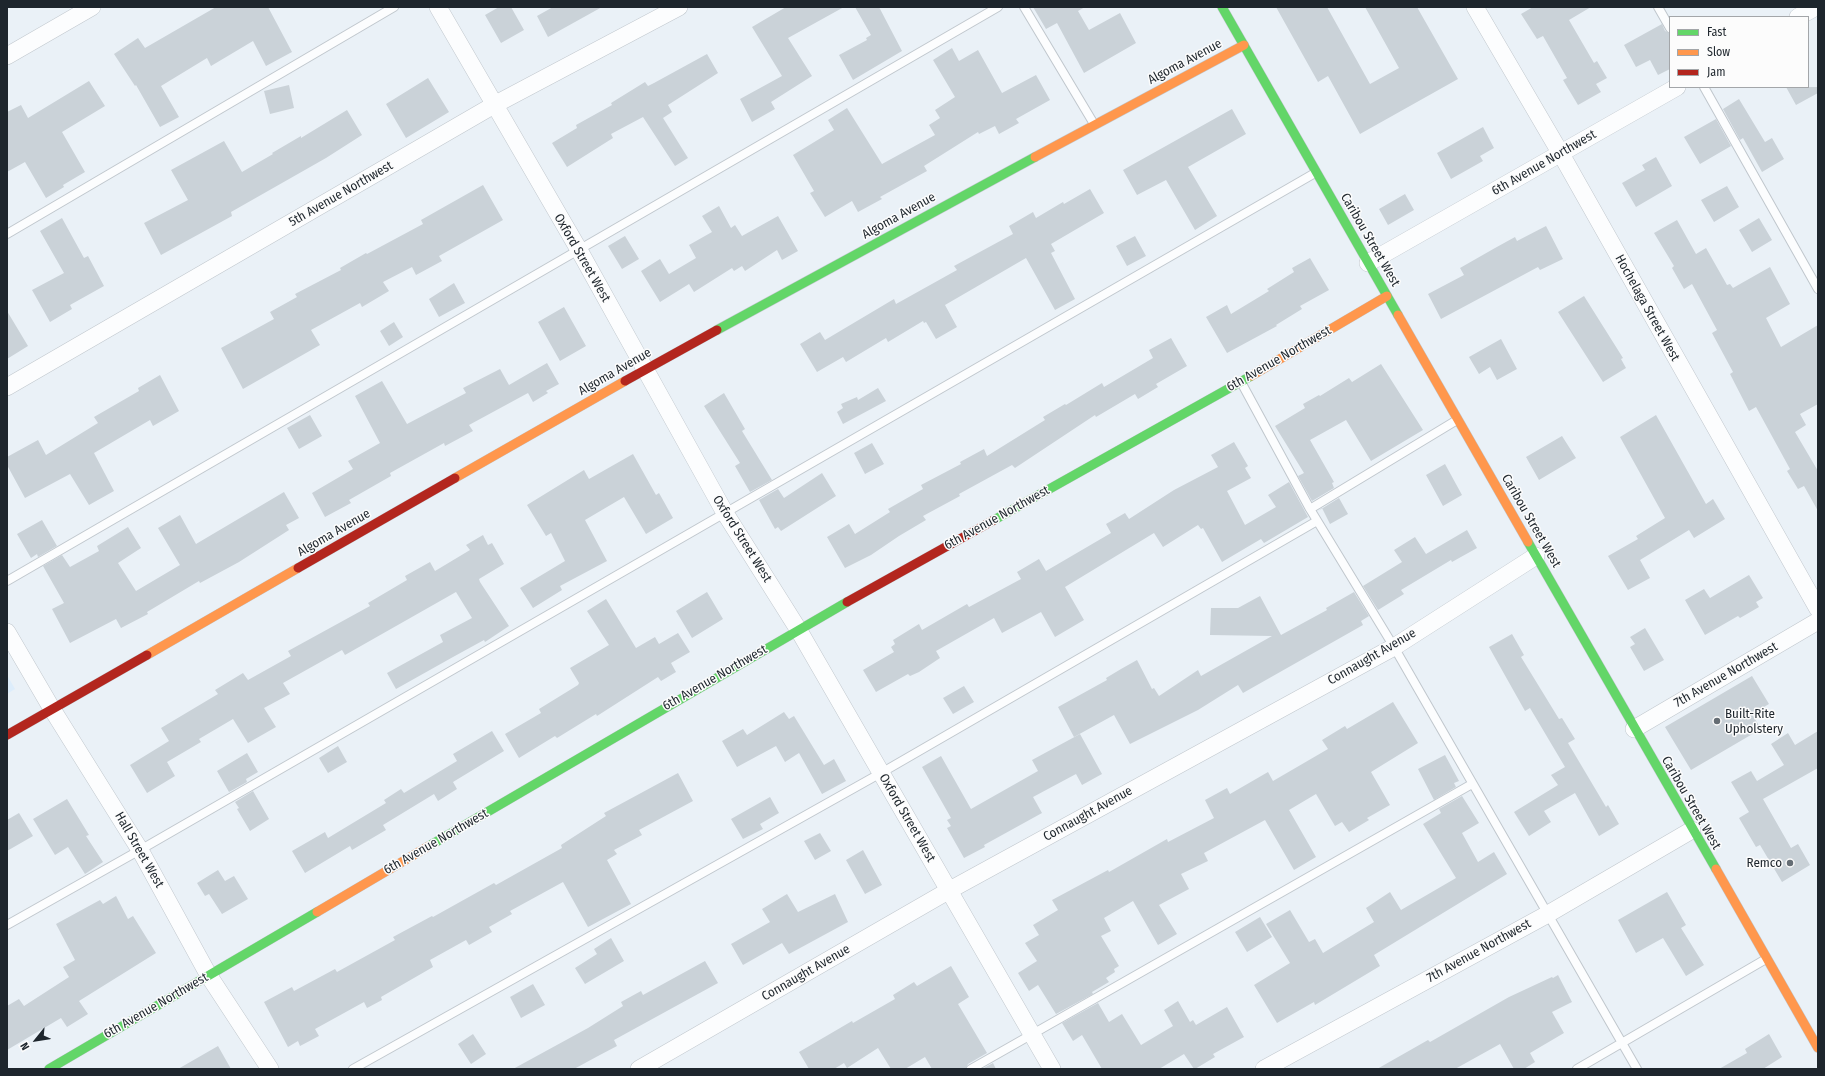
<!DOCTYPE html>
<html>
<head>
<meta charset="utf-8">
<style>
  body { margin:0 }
  #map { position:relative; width:1825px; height:1076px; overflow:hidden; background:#eaf1f7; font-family:"Fira Sans Condensed",sans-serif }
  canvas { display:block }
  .frame { position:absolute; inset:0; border:8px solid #1e262d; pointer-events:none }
  .legend { position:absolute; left:1669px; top:16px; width:140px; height:72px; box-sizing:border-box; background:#fcfcfc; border:1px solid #a3a6a9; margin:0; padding:5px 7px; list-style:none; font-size:12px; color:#1e262d }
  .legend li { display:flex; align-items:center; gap:8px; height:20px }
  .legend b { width:20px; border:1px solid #a3a6a9 }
  .north { position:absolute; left:16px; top:1020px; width:40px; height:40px; -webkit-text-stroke:3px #fcfcfc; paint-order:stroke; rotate:240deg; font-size:11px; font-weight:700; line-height:16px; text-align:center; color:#1e262d }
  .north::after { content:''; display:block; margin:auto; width:14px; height:18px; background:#1e262d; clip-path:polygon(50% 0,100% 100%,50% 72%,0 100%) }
</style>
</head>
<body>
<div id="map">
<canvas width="1825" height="1076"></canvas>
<div class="frame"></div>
<ul class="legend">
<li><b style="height:5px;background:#63d668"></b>Fast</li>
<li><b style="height:5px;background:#ff974d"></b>Slow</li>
<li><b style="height:5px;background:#b3261e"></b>Jam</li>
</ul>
<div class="north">N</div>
</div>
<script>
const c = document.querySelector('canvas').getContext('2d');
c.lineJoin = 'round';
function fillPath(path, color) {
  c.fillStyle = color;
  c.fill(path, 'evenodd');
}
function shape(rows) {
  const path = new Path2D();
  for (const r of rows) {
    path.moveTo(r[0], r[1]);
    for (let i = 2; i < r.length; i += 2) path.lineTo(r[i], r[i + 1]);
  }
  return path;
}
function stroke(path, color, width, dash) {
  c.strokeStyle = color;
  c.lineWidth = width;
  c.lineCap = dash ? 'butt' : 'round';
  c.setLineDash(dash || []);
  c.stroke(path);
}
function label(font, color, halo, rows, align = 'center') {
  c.font = font + ' "Fira Sans Condensed",sans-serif';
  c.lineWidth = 3;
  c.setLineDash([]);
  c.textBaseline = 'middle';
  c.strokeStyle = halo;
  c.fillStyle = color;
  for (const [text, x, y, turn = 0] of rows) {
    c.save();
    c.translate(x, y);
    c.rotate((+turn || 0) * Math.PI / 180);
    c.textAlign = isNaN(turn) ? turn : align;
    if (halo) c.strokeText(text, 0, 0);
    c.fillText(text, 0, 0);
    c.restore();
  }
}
fillPath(shape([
  [7,675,15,689,7,694]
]), '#ddedfb');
fillPath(shape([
  [216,7,268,7,292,52,266,66,253,41,211,66,207,58,161,86,179,117,160,127,136,85,135,86,114,54,138,38,145,48],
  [499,7,511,7,524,30,501,43,485,15],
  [553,7,602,7,548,37,537,16],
  [786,7,844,7,788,38,812,76,771,102,775,109,752,122,740,99,782,76,752,27],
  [855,7,879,7,902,51,853,80,839,55,867,40,866,38,871,35],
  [1033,7,1085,7,1078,11,1089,30,1120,13,1136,43,1084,73,1057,23,1046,29],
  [1276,7,1327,7,1370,84,1399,68,1365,7,1417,7,1458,79,1360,134,1328,76,1318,82],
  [1533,7,1591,7,1569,20,1594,63,1597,61,1607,78,1596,84,1601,92,1578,105,1563,80,1567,78,1543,36,1537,39,1521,14],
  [1662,24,1665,31,1670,33,1670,69,1658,75,1650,60,1636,67,1624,45],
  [952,48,959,61,978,50,1002,93,1036,75,1050,100,1016,119,1019,123,999,134,995,126,979,134,978,132,924,166,927,171,880,197,882,199,858,212,852,201,825,217,810,193,814,191,793,155,834,130,828,120,847,108,882,164,935,135,929,125,940,118,935,110,955,97,933,60],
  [707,54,718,73,668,105,672,112,663,118,688,158,675,166,643,117,611,134,613,138,567,167,552,143,577,128,576,125,612,105,611,103,645,82,648,86,654,83],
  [428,78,449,112,406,138,386,104],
  [89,81,105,106,62,132,85,172,63,185,64,187,46,198,25,162,7,172,7,112,21,105,28,118],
  [289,85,294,108,270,114,264,91],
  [1786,87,1818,87,1818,93,1796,105],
  [1739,99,1765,142,1772,138,1784,159,1762,172,1743,138,1740,140,1723,109],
  [1232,109,1246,134,1188,167,1217,216,1195,230,1166,180,1137,195,1123,170],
  [347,110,362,135,326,158,231,212,232,216,161,255,144,223,188,200,171,170,224,141,242,172,273,154,272,153,301,136,301,138],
  [1716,119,1731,146,1700,164,1684,137],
  [1483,127,1494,148,1480,156,1483,161,1451,179,1437,153],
  [1656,157,1672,186,1636,207,1622,183,1645,170,1642,165],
  [483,185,503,220,439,256,442,261,416,275,412,267,383,282,389,291,362,307,360,303,311,330,320,345,243,389,221,348,274,319,270,312,297,297,295,294,341,270,340,268,366,253,367,254,423,224,421,220],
  [1727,186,1739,207,1714,222,1701,200],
  [1090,189,1104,213,1051,244,1055,251,1051,253,1075,299,1055,310,1026,258,945,305,957,327,936,339,926,322,924,323,923,321,888,342,886,338,846,362,843,357,817,372,800,344,820,332,825,340,894,299,896,304,957,270,954,266,1013,234,1009,226,1033,212,1036,218,1063,202,1064,204],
  [1405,194,1414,210,1388,225,1379,209],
  [719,206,731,228,735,225,742,236,778,216,798,251,782,260,777,250,745,271,742,266,734,271,732,268,694,292,689,284,660,302,641,271,660,259,669,274,696,258,689,245,712,232,702,216],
  [62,218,84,258,88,256,104,286,70,305,72,309,50,322,32,290,64,273,40,231],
  [1759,218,1772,240,1752,252,1739,230],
  [1677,220,1696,254,1706,248,1727,285,1730,284,1733,288,1770,267,1790,304,1766,318,1781,347,1818,325,1818,404,1800,414,1806,425,1795,432,1818,471,1818,511,1804,486,1798,489,1787,471,1790,469,1756,407,1749,411,1730,374,1733,372,1712,333,1717,330,1692,284,1684,289,1672,268,1674,266,1654,233],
  [1546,226,1563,259,1540,270,1538,267,1441,319,1428,294,1464,275,1460,268,1495,248,1515,237,1517,241],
  [625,236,639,259,622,269,608,246],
  [1135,236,1146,256,1127,266,1116,246],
  [1310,258,1329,290,1300,306,1302,309,1276,325,1277,326,1227,353,1206,317,1227,305,1231,314,1269,291,1267,289,1294,272,1292,268],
  [454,283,465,303,439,317,429,299],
  [1584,296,1623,358,1621,359,1626,368,1603,382,1558,312],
  [564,307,586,346,560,361,538,322],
  [7,311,28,346,7,359],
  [394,322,403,337,389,346,380,331],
  [1171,338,1187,366,1156,384,1158,387,1138,399,1135,394,1096,417,1095,415,1015,468,1012,465,959,494,960,496,923,516,926,520,899,536,871,555,845,568,827,537,849,524,855,534,890,512,888,509,923,489,921,485,961,464,960,462,984,449,987,456,1045,420,1043,417,1065,404,1066,405,1102,383,1104,387,1153,358,1149,350],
  [1501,339,1517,369,1497,380,1490,367,1479,374,1469,357],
  [547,363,559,384,546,391,548,393,533,402,528,393,469,425,473,431,445,446,444,443,390,473,391,476,349,500,351,503,325,517,312,493,353,469,348,461,380,443,355,396,382,381,407,424,466,393,463,388,500,369,509,385],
  [1381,364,1423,430,1371,461,1346,420,1310,440,1334,482,1332,483,1334,488,1312,501,1298,476,1304,473,1275,426,1305,408,1303,404,1319,395,1320,396,1349,378,1352,382],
  [160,375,179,411,153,426,150,420,94,453,114,491,89,505,70,474,25,498,7,465,7,457,38,440,46,455,98,423,94,417,139,391,138,388],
  [878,388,886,401,843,424,837,412,843,408,841,404,857,397,858,400],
  [724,393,745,429,742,431,772,480,750,492,735,466,740,463,704,406],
  [310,415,322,436,299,449,287,428],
  [1656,415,1706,504,1713,499,1725,519,1694,538,1689,530,1640,560,1650,578,1628,590,1608,556,1638,539,1636,536,1665,518,1620,437],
  [1562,436,1576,458,1539,480,1526,457],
  [1234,442,1248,466,1245,468,1251,478,1227,491,1245,525,1276,507,1268,495,1289,482,1308,517,1264,543,1261,539,1222,562,1203,528,1201,529,1198,525,1163,547,1154,533,1065,587,1084,620,1055,637,1041,612,1002,633,994,618,936,651,940,658,919,672,910,676,908,674,876,692,863,670,894,652,891,647,895,644,893,640,919,624,922,630,967,604,969,607,1021,579,1017,572,1039,559,1046,571,1111,533,1106,524,1125,513,1129,519,1174,490,1218,467,1211,455],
  [872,443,884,464,865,474,854,453],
  [633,454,656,495,659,493,673,518,646,534,624,497,585,520,607,561,560,586,562,590,533,608,520,588,565,561,551,533,546,536,527,505,584,470,589,479],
  [1445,464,1462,495,1443,506,1426,475],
  [822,473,836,496,781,531,778,527,775,529,759,500,778,489,784,498],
  [284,492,299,518,286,525,289,530,239,562,200,583,199,581,147,612,148,614,121,628,116,619,70,643,52,609,64,603,43,566,62,555,70,567,99,551,97,546,128,527,141,548,118,563,136,591,180,565,158,528,180,515,196,544],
  [1339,498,1348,514,1330,524,1322,508,1318,511],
  [42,520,57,546,38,557,37,554,31,558,17,534],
  [1467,530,1477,548,1452,562,1451,560,1401,590,1404,594,1378,610,1363,586,1402,562,1394,550,1415,537,1426,554],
  [483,535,488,545,492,543,504,564,479,579,480,582,509,626,485,642,484,640,453,657,396,689,387,673,443,642,440,635,472,618,456,592,345,655,342,650,283,683,290,694,264,708,276,727,248,743,233,719,199,739,201,742,167,762,175,776,147,793,130,765,169,741,161,728,218,694,215,690,243,673,248,680,291,656,288,651,370,606,368,603,407,580,405,576,430,562,435,571,470,550,466,545],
  [1749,575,1763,598,1756,602,1759,607,1740,618,1738,616,1705,635,1685,600,1704,589,1710,598],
  [707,592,723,619,692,638,676,611],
  [1354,592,1369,616,1361,621,1363,625,1243,693,1238,685,1198,710,1130,744,1114,715,1074,737,1058,707,1107,680,1106,678,1121,669,1137,660,1152,689,1154,688,1159,696,1198,670,1201,676,1272,636,1210,635,1211,608,1238,608,1260,596,1281,635,1327,610,1326,608],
  [606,599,636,648,655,637,659,644,678,633,690,652,671,663,676,672,661,681,658,677,597,716,596,714,557,738,555,736,519,758,505,734,541,713,539,709,578,685,579,683,570,668,609,645,587,611],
  [1645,628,1664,660,1644,671,1630,647,1635,644,1630,637],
  [1512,634,1524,655,1521,657,1559,719,1562,718,1575,739,1568,743,1606,807,1608,805,1619,824,1599,836,1575,793,1544,811,1551,822,1529,836,1514,812,1558,785,1551,775,1565,767,1530,708,1525,711,1489,647],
  [1752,676,1769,704,1752,714,1761,729,1691,770,1665,727],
  [964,686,974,702,953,714,943,698],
  [1393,702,1418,743,1371,772,1390,805,1367,818,1369,820,1349,832,1342,822,1335,826,1316,794,1289,810,1316,857,1294,870,1265,820,1204,853,1208,861,1181,874,1189,889,1159,905,1177,934,1158,945,1133,901,1104,918,1111,931,1101,936,1119,966,1114,969,1115,972,1106,978,1109,982,1092,992,1093,994,1056,1014,1038,985,1029,991,1018,973,1037,961,1025,943,1039,935,1033,925,1058,910,1052,900,1108,870,1109,872,1167,839,1168,842,1214,818,1205,800,1227,788,1230,794,1268,772,1273,781,1328,749,1322,740,1345,726,1347,729],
  [784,712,789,719,794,716,824,765,834,759,846,781,822,794,799,753,785,762,776,746,737,767,722,741,743,729,747,735],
  [492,731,504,751,453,782,457,789,438,801,434,794,383,825,386,830,352,850,350,846,305,873,292,851,325,832,328,838,386,803,384,800,401,789,404,793,457,761,453,754],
  [1818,731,1818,768,1763,799,1791,848,1798,844,1810,865,1782,882,1760,845,1756,847,1739,818,1749,812,1731,782,1751,771,1757,781,1784,765,1771,744,1788,733,1795,745],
  [1080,734,1102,774,1082,785,1076,774,1033,797,1042,813,984,845,985,847,964,858,947,828,951,826,947,820,951,818,922,767,941,756,971,809,1038,771,1032,760],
  [338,746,347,762,328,773,319,758],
  [247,753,258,772,246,779,247,782,229,792,217,771],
  [1445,755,1459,781,1454,783,1456,787,1434,800,1418,769],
  [678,773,693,801,639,830,642,835,614,850,617,854,607,860,631,904,588,927,563,882,510,911,512,914,489,927,492,932,469,945,466,940,430,960,433,967,381,997,382,1000,367,1008,364,1002,315,1029,319,1036,300,1046,298,1041,288,1047,264,1002,292,987,294,991,335,969,337,972,395,940,393,937,432,916,433,917,494,883,496,885,562,848,561,845,606,816,604,813],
  [253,791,269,819,250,831,237,809,239,808,235,802],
  [1462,796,1479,823,1462,833,1478,862,1494,852,1507,874,1374,955,1380,966,1315,1005,1314,1002,1277,1023,1254,985,1290,963,1266,924,1290,910,1309,942,1315,939,1323,953,1374,922,1366,908,1390,892,1401,910,1456,878,1423,824,1441,813,1439,809],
  [770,797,779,813,760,824,763,829,743,839,731,819],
  [67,799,89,835,86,836,103,862,85,874,68,847,55,855,33,819],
  [19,813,33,836,7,851,7,820],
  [820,833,831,851,815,860,804,841],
  [863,850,882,885,865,894,846,860],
  [218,870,225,881,234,876,248,899,222,914,209,894,205,896,197,883],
  [1667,892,1686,925,1681,928,1704,965,1686,976,1663,938,1636,953,1618,920],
  [787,894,798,912,835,894,848,922,789,954,782,943,743,965,731,944,770,922,762,909],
  [116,896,128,919,133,916,156,953,79,1001,88,1014,67,1027,61,1018,7,1050,7,1006,19,999,24,1006,69,977,63,967,75,960,56,924,100,900,103,904],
  [1260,917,1272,937,1247,952,1235,932],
  [611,938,624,961,585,984,575,968,597,954,594,949],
  [705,961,718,983,614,1040,617,1046,598,1056,574,1069,513,1069,588,1028,623,1006,621,1002,641,991,643,995],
  [951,966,969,997,958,1004,987,1053,968,1064,966,1069,932,1069,925,1057,905,1069,891,1069,878,1048,847,1068,844,1063,834,1069,809,1069,799,1052,852,1021,853,1023,895,999,893,995,914,982,917,986],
  [1558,975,1572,1002,1552,1012,1564,1033,1530,1053,1535,1062,1524,1069,1514,1069,1500,1044,1455,1069,1377,1069,1428,1040,1430,1042,1509,997,1552,977,1553,978],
  [533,984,545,1005,521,1018,510,997],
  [1178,1001,1190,1022,1193,1020,1196,1025,1227,1007,1244,1037,1213,1054,1215,1057,1195,1069,1194,1069,1184,1054,1159,1069,1102,1069,1082,1035,1073,1041,1062,1023,1098,1003,1109,1022,1122,1014,1141,1045,1173,1026,1164,1010],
  [473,1034,486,1054,471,1064,458,1044],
  [1769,1034,1782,1057,1763,1069,1719,1069,1747,1053,1745,1049],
  [218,1046,231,1069,178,1069],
  [993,1063,996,1069,982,1069]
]), '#cad2d8');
const lane = shape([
  [1024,7,1094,124],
  [1658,7,1670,28],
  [1704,87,1818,289],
  [7,234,394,7],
  [1241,382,1310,509,1394,647,1637,1069],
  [1310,509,1457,420],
  [7,581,998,7],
  [7,925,140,850,1315,173],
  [353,1069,881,773,1317,521],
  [971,1069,1472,784],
  [1577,1069,1766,959]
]);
const street = shape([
  [438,7,579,250,725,513,798,629,1052,1069],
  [1475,7,1561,154,1818,609],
  [1798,17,1816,7],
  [7,56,92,7],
  [1368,263,1677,87],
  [7,387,494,105,679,7],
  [7,632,52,709,140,850,209,976,270,1069],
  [1634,729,1818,621],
  [639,1069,948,891,1394,647,1536,556],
  [1264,1069,1548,914,1692,830]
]);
const fast = shape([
  [1222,7,1398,315],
  [717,330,1035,157],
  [994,520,1251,376],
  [1528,542,1716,869],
  [429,846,847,602],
  [49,1069,317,912]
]);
const slow = shape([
  [1035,157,1244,45],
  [1398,315,1528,542],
  [1251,376,1387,296],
  [455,478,625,381],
  [147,655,298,568],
  [1716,869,1818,1048],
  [317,912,429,846]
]);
const jam = shape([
  [625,381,717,330],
  [298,568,455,478],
  [847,602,994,520],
  [7,735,147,655]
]);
stroke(lane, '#c0c7cd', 10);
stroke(street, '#c0c7cd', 18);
stroke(fast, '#c0c7cd', 10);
stroke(slow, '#c0c7cd', 10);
stroke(jam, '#c0c7cd', 10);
stroke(lane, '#fcfdfe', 8);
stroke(street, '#fcfdfe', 17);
stroke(fast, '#63d668', 9);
stroke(slow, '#ff974d', 9);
stroke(jam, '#b3261e', 9);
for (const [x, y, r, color] of [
  [1717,721,4,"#656d74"],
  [1790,863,4,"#656d74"]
]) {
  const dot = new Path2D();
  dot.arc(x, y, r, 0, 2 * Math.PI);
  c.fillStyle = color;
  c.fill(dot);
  stroke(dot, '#fcfcfc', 1.5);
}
label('13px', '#1e262d', '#fcfcfc', [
  ["Algoma Avenue",1185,62,-28],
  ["6th Avenue Northwest",1544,163,-30],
  ["5th Avenue Northwest",341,194,-30],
  ["Algoma Avenue",899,216,-29],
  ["Caribou Street West",1370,240,60],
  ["Oxford Street West",582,258,60],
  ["Hochelaga Street West",1647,308,61],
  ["6th Avenue Northwest",1279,359,-30],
  ["Algoma Avenue",615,372,-30],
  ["6th Avenue Northwest",997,518,-29],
  ["Caribou Street West",1531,521,60],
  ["Algoma Avenue",334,533,-30],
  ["Oxford Street West",742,539,58],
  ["Connaught Avenue",1372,657,-30],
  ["7th Avenue Northwest",1726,675,-30],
  ["6th Avenue Northwest",715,678,-30],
  ["Caribou Street West",1691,803,60],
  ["Connaught Avenue",1088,814,-29],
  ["Oxford Street West",907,818,60],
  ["6th Avenue Northwest",436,842,-30],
  ["Hall Street West",139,850,60],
  ["7th Avenue Northwest",1479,951,-29],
  ["Connaught Avenue",806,973,-30],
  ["6th Avenue Northwest",156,1006,-30]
]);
label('13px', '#1e262d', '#fcfcfc', [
  ["Built-Rite",1725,714],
  ["Upholstery",1725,729],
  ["Remco",1782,863,"right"]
], 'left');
</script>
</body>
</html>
